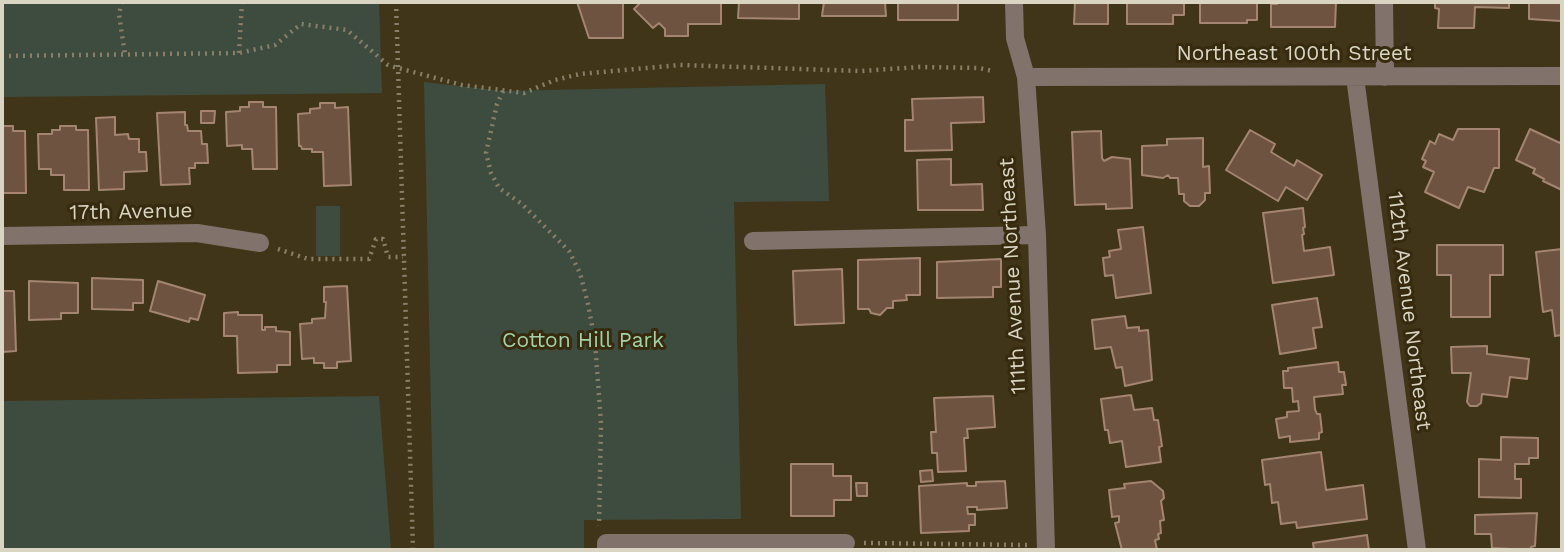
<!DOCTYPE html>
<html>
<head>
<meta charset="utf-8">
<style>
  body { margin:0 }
  #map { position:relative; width:1564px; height:552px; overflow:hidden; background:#403519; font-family:"Work Sans",sans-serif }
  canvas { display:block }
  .frame { position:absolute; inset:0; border:4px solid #dad4c3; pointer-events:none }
</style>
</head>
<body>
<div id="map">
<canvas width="1564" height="552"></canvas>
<div class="frame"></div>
</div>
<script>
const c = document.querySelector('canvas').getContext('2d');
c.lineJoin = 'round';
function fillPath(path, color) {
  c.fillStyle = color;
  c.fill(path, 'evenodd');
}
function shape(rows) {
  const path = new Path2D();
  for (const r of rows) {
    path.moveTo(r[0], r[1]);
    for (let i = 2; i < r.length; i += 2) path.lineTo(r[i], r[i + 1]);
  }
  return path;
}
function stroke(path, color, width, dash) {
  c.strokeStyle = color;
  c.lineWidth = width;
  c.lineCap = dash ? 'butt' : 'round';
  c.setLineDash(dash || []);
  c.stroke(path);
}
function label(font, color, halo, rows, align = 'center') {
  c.font = font + ' "Work Sans",sans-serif';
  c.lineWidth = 6;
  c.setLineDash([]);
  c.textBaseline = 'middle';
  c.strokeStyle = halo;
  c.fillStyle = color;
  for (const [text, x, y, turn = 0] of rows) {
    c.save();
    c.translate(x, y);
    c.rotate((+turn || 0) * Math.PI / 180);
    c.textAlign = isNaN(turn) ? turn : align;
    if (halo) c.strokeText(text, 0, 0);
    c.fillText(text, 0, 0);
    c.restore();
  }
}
fillPath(shape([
  [2,2,379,2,382,93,2,97],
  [424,82,503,91,825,84,829,201,734,202,741,519,584,520,584,550,434,550],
  [316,206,340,206,340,256,316,256],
  [379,396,391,550,2,550,2,401]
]), '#3e4c3f');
const building = shape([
  [577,2,623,2,623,38,589,38,577,2],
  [641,2,721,2,721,24,688,24,688,36,665,36,665,29,659,23,653,28,634,9,641,2],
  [739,2,799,2,799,19,738,18,739,2],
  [824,2,885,2,886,16,822,16,824,2],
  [898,2,958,2,958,20,898,20,898,2],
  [1075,2,1108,2,1108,24,1074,24,1075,2],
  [1127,2,1184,2,1184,15,1173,15,1173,24,1127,24,1127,2],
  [1200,2,1257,2,1257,20,1247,20,1247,23,1200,23,1200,2],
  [1277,2,1336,2,1335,27,1271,27,1271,4,1277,4,1277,2],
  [1435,2,1509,2,1509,8,1475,7,1474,28,1438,28,1439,9,1435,8,1435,2],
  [1529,2,1562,2,1562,26,1561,21,1529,19,1529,2],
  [983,97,984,122,951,123,952,150,905,151,905,120,913,120,912,99,983,97],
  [249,102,263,102,263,107,276,107,277,169,253,169,252,149,242,149,242,145,227,146,226,112,240,111,240,107,249,107,249,102],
  [320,103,335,103,335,108,348,107,351,185,324,186,323,152,312,152,312,149,302,149,301,146,299,146,298,114,310,113,310,109,320,108,320,103],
  [201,111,215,111,214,123,201,123,201,111],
  [185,112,185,125,187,125,188,131,201,131,202,144,207,144,208,163,195,163,195,168,189,168,190,184,161,185,157,113,185,112],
  [115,117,115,135,128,134,129,139,139,139,139,152,146,152,147,171,124,172,124,189,99,190,96,118,115,117],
  [2,126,13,126,13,131,25,131,26,193,2,193,2,126],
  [60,126,76,126,76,130,88,130,89,190,64,190,64,175,51,175,51,169,39,169,38,134,52,134,52,130,60,130,60,126],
  [1458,129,1499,129,1499,168,1494,168,1484,192,1468,187,1459,208,1425,192,1434,172,1423,167,1426,161,1422,159,1430,141,1435,144,1439,134,1453,140,1458,129],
  [1530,129,1560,143,1562,138,1562,190,1543,181,1544,179,1533,173,1535,169,1516,160,1530,129],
  [1250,130,1275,144,1271,152,1294,166,1297,160,1322,175,1307,200,1286,187,1278,201,1226,170,1250,130],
  [1101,131,1102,158,1104,161,1112,157,1130,159,1132,208,1106,209,1106,204,1075,205,1072,132,1101,131],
  [1203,138,1203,167,1209,166,1210,193,1205,193,1205,200,1199,206,1190,206,1184,201,1184,194,1179,194,1178,178,1170,178,1168,175,1163,178,1142,175,1142,146,1167,145,1167,139,1203,138],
  [951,159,951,185,982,184,983,210,918,210,917,160,951,159],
  [1303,208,1305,227,1303,228,1304,234,1302,235,1304,251,1330,247,1334,275,1273,283,1263,213,1303,208],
  [1143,227,1151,293,1116,298,1113,275,1105,276,1103,258,1110,257,1109,251,1121,249,1118,230,1143,227],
  [1437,245,1503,245,1503,275,1490,275,1490,317,1451,317,1451,275,1437,275,1437,245],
  [1562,249,1562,335,1555,336,1552,310,1543,312,1536,252,1562,249],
  [920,258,920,295,906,295,907,300,893,301,893,308,887,308,880,315,871,313,869,309,858,309,858,260,920,258],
  [1001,259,1001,287,993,287,993,297,937,298,937,262,1001,259],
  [842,269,844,323,795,325,793,271,842,269],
  [92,278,143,280,143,303,133,303,133,310,92,309,92,278],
  [29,281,78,283,78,313,61,313,61,319,29,320,29,281],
  [158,281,205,295,198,320,190,318,189,322,150,311,158,281],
  [347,286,351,361,337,362,337,368,324,368,324,363,314,363,314,358,302,359,300,324,312,323,312,319,325,318,326,302,324,302,324,287,347,286],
  [2,291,14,291,16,351,2,352,2,291],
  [1317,298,1322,327,1313,328,1316,348,1280,354,1272,305,1317,298],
  [238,312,238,315,262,315,262,330,265,330,265,327,276,327,276,331,290,332,290,365,277,365,277,372,238,373,237,336,224,336,224,313,238,312],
  [1125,316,1127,328,1139,327,1139,331,1148,330,1152,380,1125,386,1122,367,1116,368,1111,347,1095,349,1092,320,1125,316],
  [1487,346,1487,354,1529,359,1527,379,1510,377,1507,397,1482,394,1481,403,1477,406,1470,406,1467,402,1471,373,1452,373,1451,347,1487,346],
  [1338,362,1339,372,1344,372,1346,385,1342,385,1343,394,1314,397,1315,409,1317,414,1320,414,1322,432,1319,433,1319,439,1290,442,1290,436,1279,438,1276,419,1287,417,1287,412,1299,411,1298,401,1293,402,1292,388,1284,388,1283,371,1288,371,1288,368,1338,362],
  [1131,395,1134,410,1152,408,1154,420,1158,420,1162,446,1159,447,1161,462,1126,467,1122,441,1110,443,1108,430,1105,430,1101,399,1131,395],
  [993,396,995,427,967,429,968,438,964,438,966,471,938,472,937,453,932,453,931,432,936,432,934,398,993,396],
  [1501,437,1538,438,1538,458,1529,458,1529,464,1515,464,1515,479,1521,479,1521,498,1479,497,1479,459,1501,460,1501,437],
  [1321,452,1326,490,1363,485,1367,519,1297,528,1296,522,1281,524,1278,502,1272,503,1270,484,1265,485,1262,460,1321,452],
  [791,464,833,464,833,476,851,476,851,500,834,500,834,516,791,516,791,464],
  [932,470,933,481,921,482,920,471,932,470],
  [1005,481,1007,508,977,510,977,507,967,507,968,514,975,514,975,525,969,525,969,531,921,533,919,486,967,483,967,486,976,486,976,482,1005,481],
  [1151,481,1163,491,1164,498,1161,501,1164,520,1160,521,1161,533,1158,534,1159,539,1155,540,1157,550,1122,550,1115,523,1119,522,1119,516,1112,517,1109,490,1125,488,1124,484,1151,481],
  [856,483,867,483,867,496,857,496,856,483],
  [1537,513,1535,546,1531,547,1531,550,1492,548,1491,534,1475,534,1475,515,1537,513],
  [1367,535,1369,550,1314,550,1313,543,1367,535]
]);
fillPath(building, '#6e5340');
stroke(building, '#a38571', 2);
stroke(shape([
  [122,2,119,14,125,55],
  [396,2,413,550],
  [239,53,242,2],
  [2,56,239,53,275,45,301,24,347,30,388,65,398,68,462,85,524,93,555,80,580,74,680,65,861,71,919,67,979,68,993,71],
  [503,91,497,104,486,153,491,173,499,188,522,204,569,251,580,273,588,304,595,342,601,423,599,526],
  [278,249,308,259,369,259,376,239,383,239,388,257,403,257],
  [864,543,1027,545]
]), '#877f68', 4.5, [2, 5]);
stroke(shape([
  [1014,2,1015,38,1026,77,1037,235,1046,550],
  [1384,2,1385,77],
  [1026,77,1562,76],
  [1355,77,1417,550],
  [2,236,197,233,260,243],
  [753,241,1037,235],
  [606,550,606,543,846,543]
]), '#81736b', 18);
label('21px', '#dad4c3', '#362b0e', [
  ["Northeast 100th Street",1294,54],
  ["17th Avenue",131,212,-1],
  ["111th Avenue Northeast",1013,276,-93],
  ["112th Avenue Northeast",1409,311,83]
]);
label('21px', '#a5d1aa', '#362b0e', [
  ["Cotton Hill Park",583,341]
]);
</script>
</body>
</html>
